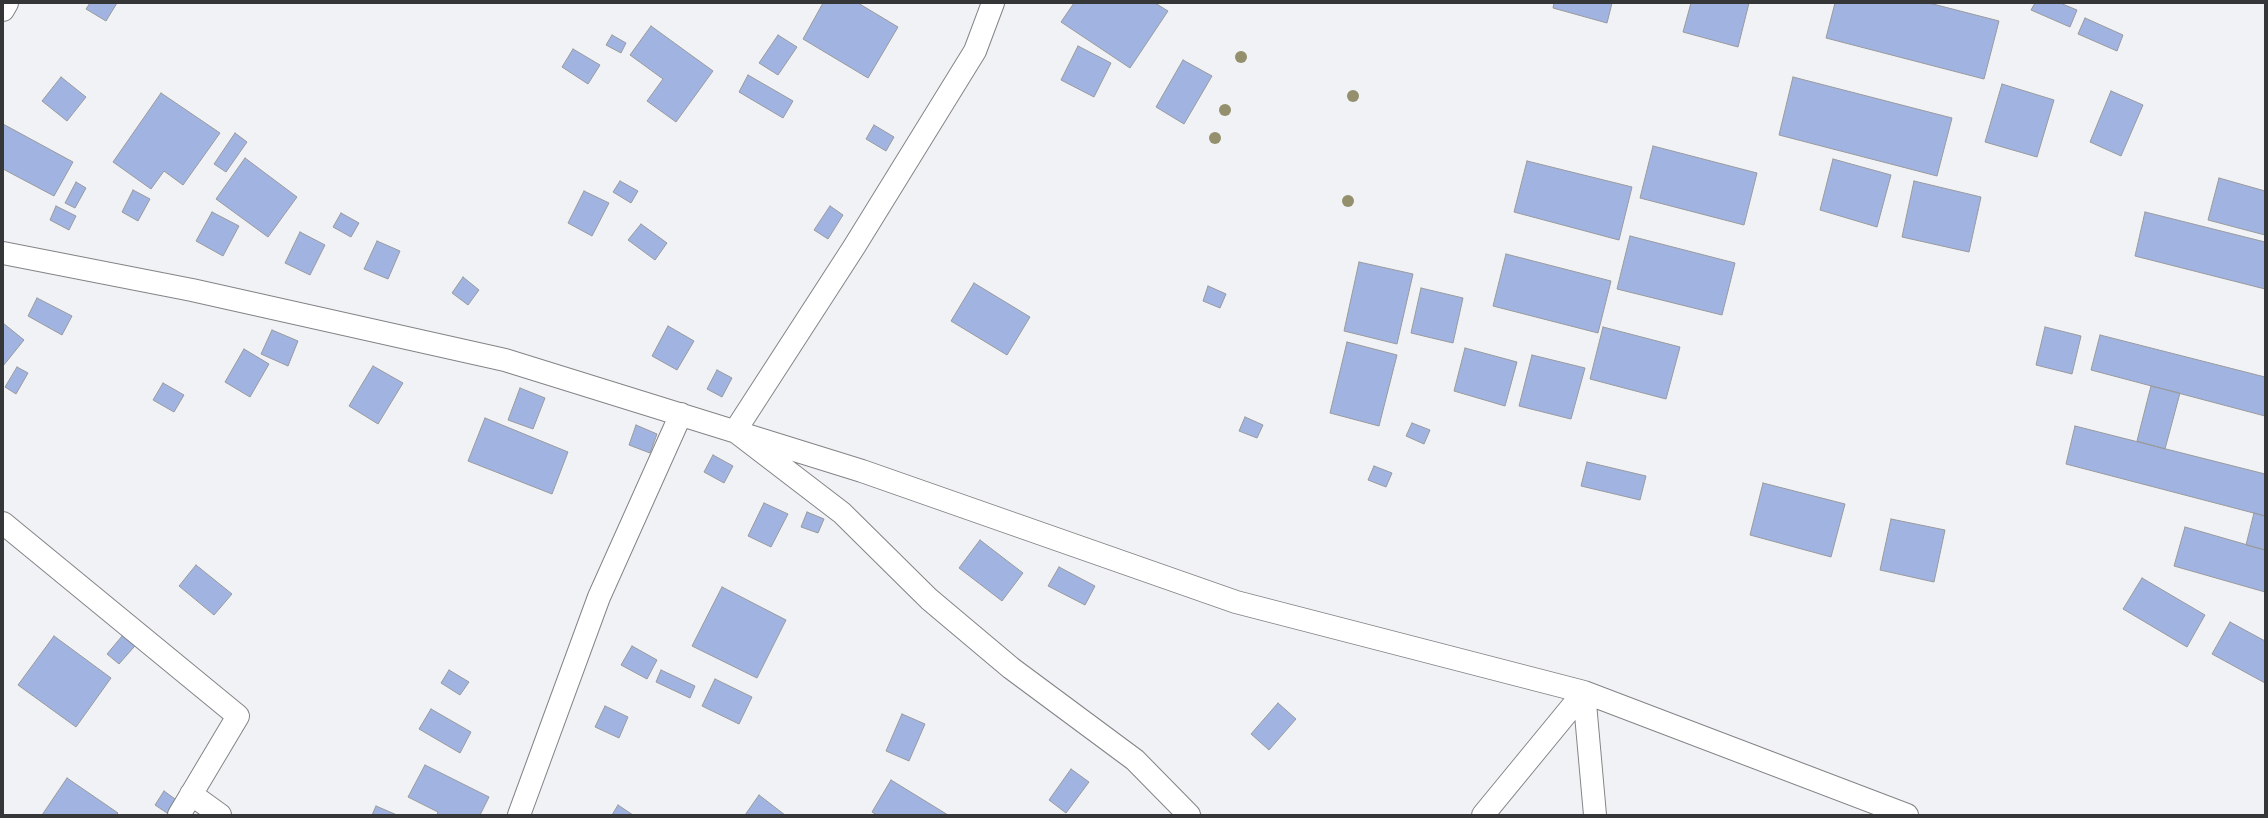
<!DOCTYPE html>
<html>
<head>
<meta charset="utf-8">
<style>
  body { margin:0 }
  #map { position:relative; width:2268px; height:818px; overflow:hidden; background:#f1f2f5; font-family:Ubuntu,sans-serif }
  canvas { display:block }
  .frame { position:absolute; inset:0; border:4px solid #353637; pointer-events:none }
</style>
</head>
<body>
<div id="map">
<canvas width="2268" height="818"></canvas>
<div class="frame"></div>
</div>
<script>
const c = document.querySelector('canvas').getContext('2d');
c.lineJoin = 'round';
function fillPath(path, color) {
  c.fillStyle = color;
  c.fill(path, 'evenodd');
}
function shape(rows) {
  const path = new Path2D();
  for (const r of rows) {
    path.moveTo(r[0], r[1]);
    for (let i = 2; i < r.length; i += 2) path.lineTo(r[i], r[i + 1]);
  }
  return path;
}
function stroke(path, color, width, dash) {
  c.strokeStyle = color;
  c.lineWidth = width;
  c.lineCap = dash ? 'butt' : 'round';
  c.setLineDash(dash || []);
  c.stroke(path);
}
const building = shape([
  [90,3,117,3,106,21,86,9,90,3],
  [823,3,858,3,898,27,868,78,803,39,823,3],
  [1074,3,1155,3,1168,11,1130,68,1061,22,1074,3],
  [1554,3,1612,3,1607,23,1553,8,1554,3],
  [1691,3,1749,3,1738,47,1683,32,1691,3],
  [1835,3,1929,3,1999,21,1984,79,1826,38,1835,3],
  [2035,3,2060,3,2077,10,2070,27,2031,10,2035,3],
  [2085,18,2123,35,2117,51,2078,34,2085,18],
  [651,26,713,71,676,122,647,101,663,79,630,55,651,26],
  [612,35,626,43,621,53,606,45,612,35],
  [778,35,797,47,778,75,759,63,778,35],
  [1078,46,1111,63,1094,97,1061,80,1078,46],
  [573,49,600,65,588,84,562,67,573,49],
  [1183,60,1212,76,1184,124,1156,107,1183,60],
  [748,75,793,101,783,118,739,92,748,75],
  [61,77,86,97,67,121,42,101,61,77],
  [1793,77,1952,118,1937,176,1779,135,1793,77],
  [2002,84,2054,100,2037,157,1985,142,2002,84],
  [2111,91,2143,105,2121,156,2090,142,2111,91],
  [161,93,220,133,183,185,164,171,151,189,113,162,161,93],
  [3,124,73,162,54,196,3,169,3,124],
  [874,125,894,137,886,151,866,139,874,125],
  [235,133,247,142,226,172,214,164,235,133],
  [1653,146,1757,173,1744,225,1640,198,1653,146],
  [245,158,297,197,268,237,216,199,245,158],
  [1833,159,1891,175,1877,227,1820,210,1833,159],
  [1527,161,1632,187,1619,240,1514,212,1527,161],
  [2219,178,2265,191,2265,235,2208,220,2219,178],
  [620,181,638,191,631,203,613,192,620,181],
  [1914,181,1981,197,1969,252,1902,237,1914,181],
  [76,182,86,188,75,208,65,203,76,182],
  [133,190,150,199,138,221,122,212,133,190],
  [584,191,609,203,592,236,568,223,584,191],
  [56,206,76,216,69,230,50,220,56,206],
  [830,206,843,215,828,239,814,230,830,206],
  [212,212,239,226,223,256,196,241,212,212],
  [2145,212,2265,242,2265,289,2135,256,2145,212],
  [341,213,359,223,351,237,333,227,341,213],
  [641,224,667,243,655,260,628,240,641,224],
  [300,232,325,245,310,275,285,263,300,232],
  [1630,236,1735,263,1722,315,1617,289,1630,236],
  [377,241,400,251,388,279,364,269,377,241],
  [1506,254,1611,281,1598,333,1493,306,1506,254],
  [1359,262,1413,274,1397,344,1344,331,1359,262],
  [463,277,479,290,468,305,452,293,463,277],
  [974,283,1030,317,1007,355,951,321,974,283],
  [1208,286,1226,294,1220,308,1203,301,1208,286],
  [1421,288,1463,298,1453,343,1411,333,1421,288],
  [37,298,72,316,62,335,28,316,37,298],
  [3,323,24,340,3,366,3,323],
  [668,326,694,341,677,370,652,356,668,326],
  [1603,327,1680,347,1666,399,1590,379,1603,327],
  [2045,327,2081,336,2072,374,2036,365,2045,327],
  [272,330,298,341,288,366,261,354,272,330],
  [2100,335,2265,377,2265,416,2091,370,2100,335],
  [1347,342,1397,355,1379,426,1330,413,1347,342],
  [1465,348,1517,362,1505,406,1454,391,1465,348],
  [244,349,269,364,250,397,225,382,244,349],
  [1532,355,1585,368,1571,419,1519,406,1532,355],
  [373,366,403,383,378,424,349,406,373,366],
  [17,367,28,373,16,394,5,387,17,367],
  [717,370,732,378,722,397,707,389,717,370],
  [163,383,184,395,174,412,153,400,163,383],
  [2151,386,2180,393,2165,449,2137,441,2151,386],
  [520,388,545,398,533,429,508,420,520,388],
  [1245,417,1263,425,1257,438,1239,431,1245,417],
  [485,418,568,452,552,494,468,461,485,418],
  [1412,423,1430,430,1424,444,1406,436,1412,423],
  [636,425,657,434,650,453,629,445,636,425],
  [2075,426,2265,474,2265,516,2066,464,2075,426],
  [713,455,733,466,724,483,704,472,713,455],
  [1587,462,1646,476,1640,500,1581,486,1587,462],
  [1374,466,1392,473,1386,487,1368,480,1374,466],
  [1763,483,1845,504,1831,557,1750,535,1763,483],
  [764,503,788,514,771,547,748,536,764,503],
  [807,512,824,519,818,533,801,527,807,512],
  [2254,513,2265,516,2265,550,2246,545,2254,513],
  [1891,519,1945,530,1934,582,1880,570,1891,519],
  [2185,527,2265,550,2265,592,2174,566,2185,527],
  [980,540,1023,573,1002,601,959,568,980,540],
  [196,565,232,594,214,615,179,586,196,565],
  [1059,567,1095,586,1085,605,1048,586,1059,567],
  [2142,578,2205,615,2187,647,2123,609,2142,578],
  [722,587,786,620,757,678,692,646,722,587],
  [2230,622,2265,641,2265,683,2212,654,2230,622],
  [128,629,141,639,119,664,107,654,128,629],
  [54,636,111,678,76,727,18,685,54,636],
  [632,646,657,660,647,679,621,665,632,646],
  [449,670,469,682,460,695,441,683,449,670],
  [661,670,695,686,690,698,656,682,661,670],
  [715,679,752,697,739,724,702,706,715,679],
  [1278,703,1296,719,1269,750,1251,734,1278,703],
  [605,706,628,717,619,738,595,727,605,706],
  [431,709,471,732,460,753,419,729,431,709],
  [902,714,925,724,909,761,886,751,902,714],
  [425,765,489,797,480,815,437,815,438,812,408,797,425,765],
  [1071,769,1089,782,1066,813,1049,800,1071,769],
  [67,778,118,813,116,815,42,815,67,778],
  [891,780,948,815,877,815,872,812,891,780],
  [164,791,182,804,170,815,155,805,164,791],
  [759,795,785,815,745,815,759,795],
  [618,805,633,815,612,815,618,805],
  [376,806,397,815,372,815,376,806]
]);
fillPath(building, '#a1b3e1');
stroke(building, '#989a9d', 1);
const minor = shape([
  [993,3,975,51,854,247,735,431,842,513,929,599,1011,668,1135,760,1189,815],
  [3,10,7,3],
  [3,253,192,290,505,360,862,471,1236,602,1584,692,1907,815],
  [3,523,238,716,179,815],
  [1584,692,1595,815],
  [191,794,220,815],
  [519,815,599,597,681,414],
  [1483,815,1584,692]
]);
stroke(minor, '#838487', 24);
stroke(minor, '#fff', 22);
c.fillStyle = '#94906e';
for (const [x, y] of [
  [1241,57],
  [1353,96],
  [1225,110],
  [1215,138],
  [1348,201]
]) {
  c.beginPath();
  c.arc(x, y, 6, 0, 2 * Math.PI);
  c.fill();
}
</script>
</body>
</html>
